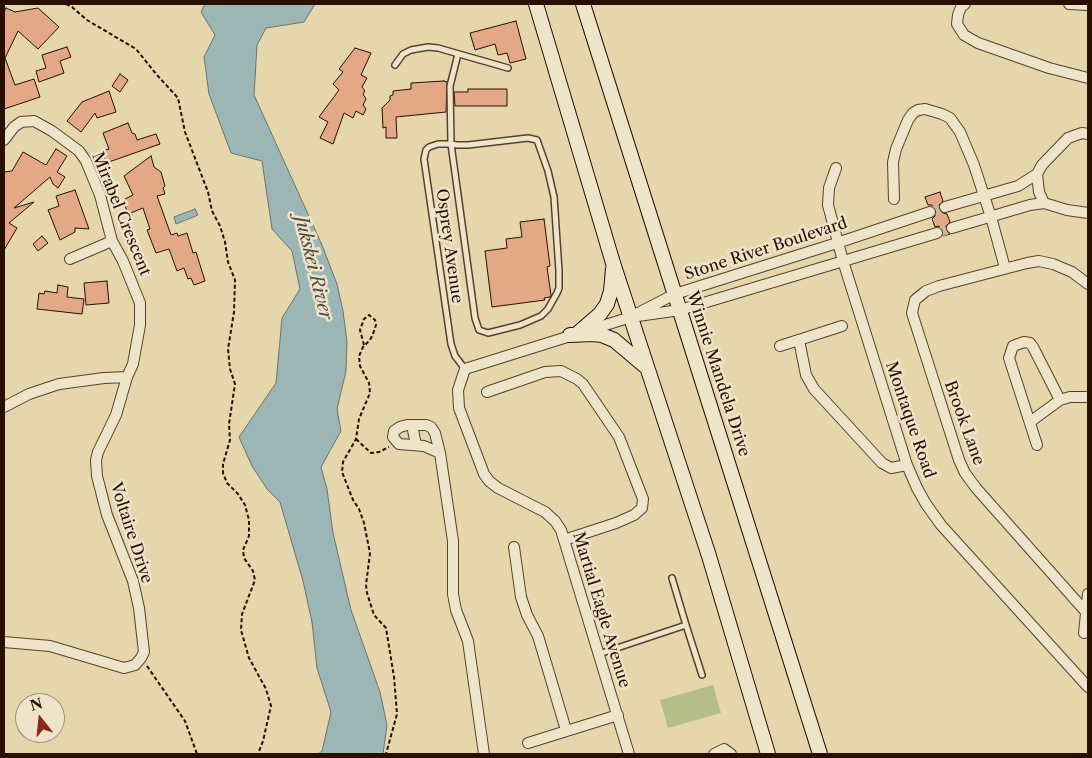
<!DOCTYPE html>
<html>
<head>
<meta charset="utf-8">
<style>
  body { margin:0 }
  #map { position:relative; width:1092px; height:758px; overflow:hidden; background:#e5d6ac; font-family:"Libre Caslon Text",serif }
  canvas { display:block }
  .frame { position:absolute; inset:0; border:5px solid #290e02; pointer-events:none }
  .north { position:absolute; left:15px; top:693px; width:50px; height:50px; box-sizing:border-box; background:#eee4c9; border:1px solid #9f8e79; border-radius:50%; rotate:344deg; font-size:14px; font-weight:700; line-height:20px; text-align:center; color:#290e02 }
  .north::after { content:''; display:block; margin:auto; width:18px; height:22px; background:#8f2418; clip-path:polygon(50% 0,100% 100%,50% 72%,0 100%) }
</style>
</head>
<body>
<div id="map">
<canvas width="1092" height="758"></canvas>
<div class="frame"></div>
<div class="north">N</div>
</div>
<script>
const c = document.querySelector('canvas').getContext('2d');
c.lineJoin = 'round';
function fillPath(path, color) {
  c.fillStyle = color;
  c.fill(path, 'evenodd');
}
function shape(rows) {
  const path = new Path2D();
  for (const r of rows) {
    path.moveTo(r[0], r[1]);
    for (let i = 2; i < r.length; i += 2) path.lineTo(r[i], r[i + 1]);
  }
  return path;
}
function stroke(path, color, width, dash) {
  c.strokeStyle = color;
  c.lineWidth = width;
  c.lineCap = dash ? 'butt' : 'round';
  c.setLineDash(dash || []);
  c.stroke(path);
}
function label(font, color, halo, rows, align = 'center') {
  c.font = font + ' "Libre Caslon Text",serif';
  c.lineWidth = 5;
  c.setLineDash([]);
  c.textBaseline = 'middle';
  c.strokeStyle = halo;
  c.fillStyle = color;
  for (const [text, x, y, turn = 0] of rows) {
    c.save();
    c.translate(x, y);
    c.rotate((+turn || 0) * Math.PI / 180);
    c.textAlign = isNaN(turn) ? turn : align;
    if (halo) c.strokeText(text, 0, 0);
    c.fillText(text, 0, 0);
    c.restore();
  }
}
fillPath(shape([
  [713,685,721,713,668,728,660,700]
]), '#b5be89');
const water = shape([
  [205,4,315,4,304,22,266,28,257,45,254,95,322,245,337,284,343,311,347,342,346,371,337,409,341,431,321,467,327,489,333,533,351,610,380,692,387,725,383,754,318,754,322,751,331,712,317,668,312,622,303,581,280,502,267,489,252,466,239,437,276,383,282,318,300,289,292,251,272,229,262,161,231,153,209,94,204,57,215,35,201,12,205,4],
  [195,209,198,215,176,224,174,217,195,209]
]);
fillPath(water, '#9bb6b5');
stroke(water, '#6d736d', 1);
const building = shape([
  [6,8,15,12,38,8,59,27,38,49,18,31,5,58,15,85,34,79,40,97,4,109,4,12,6,8],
  [516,21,526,59,510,63,507,53,498,55,495,44,475,50,470,33,516,21],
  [67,47,71,57,60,61,64,73,39,82,36,71,46,68,42,55,67,47],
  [355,48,371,53,361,75,367,78,362,87,365,91,363,94,366,99,363,105,366,109,363,115,356,111,353,118,344,113,333,144,320,138,328,122,319,117,339,90,333,84,343,72,339,69,355,48],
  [120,74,128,80,120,92,112,86,120,74],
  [444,81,447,82,446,112,396,117,397,138,386,138,386,127,383,128,382,108,390,100,390,96,393,95,393,91,411,89,411,83,444,81],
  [468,89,507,89,507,106,455,106,454,92,468,92,468,89],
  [109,91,116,112,97,118,95,113,81,132,67,121,82,102,109,91],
  [128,123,132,133,135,134,137,140,156,134,160,144,106,163,102,151,109,149,103,133,128,123],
  [56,149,67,156,57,172,65,177,58,188,53,184,50,177,14,208,34,202,9,223,17,228,4,250,4,172,12,171,23,152,46,165,56,149],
  [151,156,154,167,161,172,165,186,163,188,165,194,157,196,171,235,177,233,178,236,187,233,193,253,196,252,205,281,194,285,191,278,188,279,184,268,177,271,169,249,156,253,147,230,150,229,143,208,128,214,123,200,133,195,124,176,151,156],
  [75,190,89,229,75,228,75,232,60,240,48,210,59,206,56,196,75,190],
  [940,192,943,201,939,205,939,209,943,213,947,214,950,222,945,227,946,230,950,234,943,236,943,231,939,226,935,227,932,219,937,214,936,209,932,205,928,205,925,197,940,192],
  [544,219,550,266,547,267,551,295,550,297,544,298,545,300,492,307,485,251,507,248,506,239,522,237,520,222,544,219],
  [42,236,48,243,38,251,33,244,42,236],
  [107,281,109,303,86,305,84,283,107,281],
  [58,285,68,287,67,297,84,299,82,314,37,309,39,293,44,294,45,291,57,293,58,285]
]);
fillPath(building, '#e3a885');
stroke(building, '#290e02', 1);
stroke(shape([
  [930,212,945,207],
  [937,233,952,228]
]), '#c9b892', 10, [10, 5]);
const lane = shape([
  [458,54,450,86,451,144,475,318,479,330,488,333,520,325,541,316,548,309,557,293,559,288,559,271,554,197,548,171,537,140,528,138,468,145,457,145,451,144,438,144,429,147,426,150,424,159,451,344,455,356,465,369],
  [395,65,403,54,411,50,428,47,438,48,508,68],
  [672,578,686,625],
  [599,654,686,625,702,675]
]);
const street = shape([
  [965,4,961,7,958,15,957,24,964,35,978,43,1049,68,1088,78],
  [1069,4,1088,5],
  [1088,134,1082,133,1068,138,1042,165,1037,174,1039,192,1044,203,1067,210,1088,213],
  [4,140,14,127,21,122,34,121,52,131,79,151,86,161,100,195,112,241,123,261,140,303,140,325,133,364,127,377,116,415,98,452,96,460,97,476,107,515,133,581,139,608,144,652,141,658,135,665,124,668,50,646,4,642],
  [836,168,829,188,828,205,843,261,907,465,917,488,926,504,941,525,1088,687],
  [894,199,893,162,896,149,908,120,913,113,918,110,925,109,942,114,950,118,960,132,974,165,991,217,1005,268],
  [945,207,1018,186,1037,174],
  [952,228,1030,205,1044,203],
  [70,259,112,241],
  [638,313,675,294,837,243,930,212],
  [799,340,806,375,814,389,882,463,891,468,907,465],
  [780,346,842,326],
  [487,392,545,372,561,371,577,379,583,384,619,437,643,499,642,508,634,515,616,523,564,540],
  [4,407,29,394,59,384,104,378,127,377],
  [1030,422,1060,400,1070,397,1088,397],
  [412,425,416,445],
  [1037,445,1009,358,1013,346,1024,342,1030,343,1033,347,1060,400],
  [440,453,435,433,431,427,426,425,407,425,400,427,394,431,393,437,399,444,424,446,440,453,453,541,453,594,456,610,468,641,484,754],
  [514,547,521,597,527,615,538,636,566,730],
  [1086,612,976,488,965,473,959,460,912,313,915,300,926,291,939,286,1027,263,1039,261,1053,264,1072,272,1088,284],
  [1084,633,1088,594],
  [528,743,618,715],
  [629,754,561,530,555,521,545,512,498,488,489,481,484,474,459,408,458,390,465,369,631,317,680,310,937,233],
  [714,754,724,749,731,754]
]);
const secondary = shape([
  [536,4,613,263,709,556,768,754],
  [583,4,820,754],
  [578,333,600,314,607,304,611,291,613,269],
  [570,335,593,334,602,335,614,340,646,367]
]);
stroke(lane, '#58402c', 8);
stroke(street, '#58402c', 12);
stroke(secondary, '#290e02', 16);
stroke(shape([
  [66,4,72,7,87,20,136,49,157,75,178,98,185,132,208,192,212,211,220,226,225,242,228,262,235,280,234,312,228,349,230,369,235,384,229,424,230,440,223,464,223,473,227,483,238,494,245,505,249,520,249,536,243,550,244,558,253,571,255,580,242,614,241,630,249,658,266,689,271,706,263,741,258,754],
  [113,4,118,4],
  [364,345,360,330,364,319,369,315,375,320,376,325,373,334,370,340,363,347,359,356,360,366,369,383,370,393,359,419,356,439,343,462,342,472,353,500,359,509,364,523,370,553,366,585,367,593,374,615,386,628,394,677,397,714,386,754],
  [356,439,371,453,379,452,389,447],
  [147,666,185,721,197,754]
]), '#290e02', 2, [4, 2.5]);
stroke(lane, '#eee4c9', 5);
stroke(street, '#eee4c9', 10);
stroke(secondary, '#eee4c9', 14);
label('16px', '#290e02', '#eee4c9', [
  ["Mirabel Crescent",121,214,68],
  ["Osprey Avenue",449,246,82],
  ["Stone River Boulevard",766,249,-18],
  ["Winnie Mandela Drive",718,374,72],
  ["Montaque Road",910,420,71],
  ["Brook Lane",964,423,70],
  ["Voltaire Drive",131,533,72],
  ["Martial Eagle Avenue",601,610,73]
]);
label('italic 18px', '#514941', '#eee4c9', [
  ["Jukskei River",313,268,76]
]);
</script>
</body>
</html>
